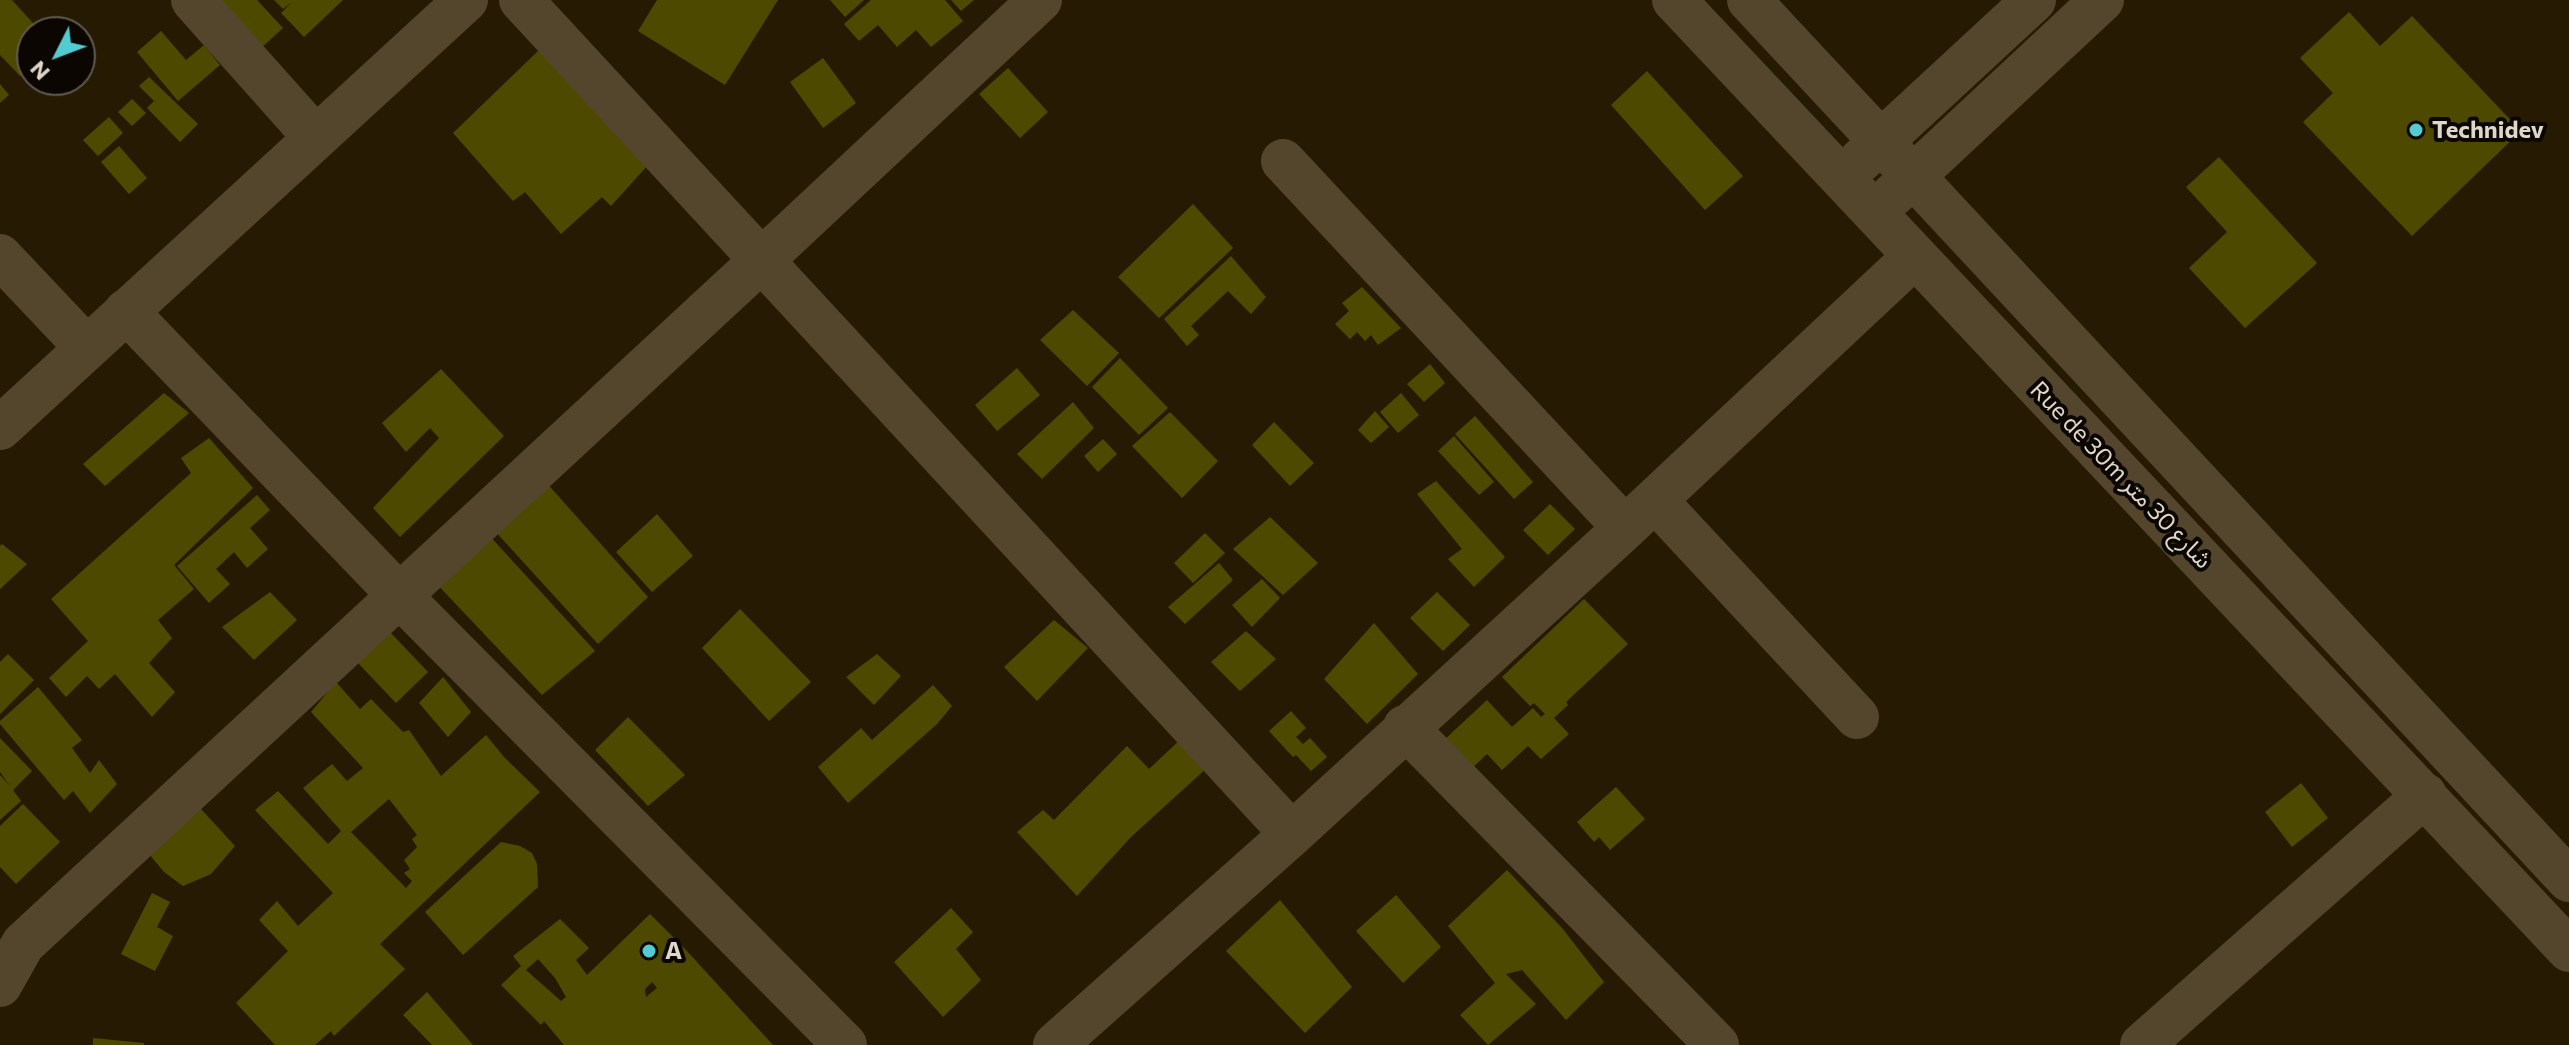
<!DOCTYPE html>
<html>
<head>
<meta charset="utf-8">
<style>
  body { margin:0 }
  #map { position:relative; width:2569px; height:1045px; overflow:hidden; background:#261b02; font-family:Commissioner,sans-serif }
  canvas { display:block }
  .north { position:absolute; left:16px; top:16px; width:80px; height:80px; box-sizing:border-box; background:#0b0601; border:2px solid #605a51; border-radius:50%; rotate:228deg; font-size:22px; font-weight:700; line-height:32px; text-align:center; color:#dfd7c9 }
  .north::after { content:''; display:block; margin:auto; width:28px; height:36px; background:#52ccd0; clip-path:polygon(50% 0,100% 100%,50% 72%,0 100%) }
</style>
</head>
<body>
<div id="map">
<canvas width="2569" height="1045"></canvas>
<div class="north">N</div>
</div>
<script>
const c = document.querySelector('canvas').getContext('2d');
c.lineJoin = 'round';
function fillPath(path, color) {
  c.fillStyle = color;
  c.fill(path, 'evenodd');
}
function shape(rows) {
  const path = new Path2D();
  for (const r of rows) {
    path.moveTo(r[0], r[1]);
    for (let i = 2; i < r.length; i += 2) path.lineTo(r[i], r[i + 1]);
  }
  return path;
}
function stroke(path, color, width, dash) {
  c.strokeStyle = color;
  c.lineWidth = width;
  c.lineCap = dash ? 'butt' : 'round';
  c.setLineDash(dash || []);
  c.stroke(path);
}
function label(font, color, halo, rows, align = 'center') {
  c.font = font + ' Commissioner,"Noto Sans Arabic",sans-serif';
  c.lineWidth = 8;
  c.setLineDash([]);
  c.textBaseline = 'middle';
  c.strokeStyle = halo;
  c.fillStyle = color;
  for (const [text, x, y, turn = 0] of rows) {
    c.save();
    c.translate(x, y);
    c.rotate((+turn || 0) * Math.PI / 180);
    c.textAlign = isNaN(turn) ? turn : align;
    if (halo) c.strokeText(text, 0, 0);
    c.fillText(text, 0, 0);
    c.restore();
  }
}
fillPath(shape([
  [0,0,12,0,41,32,32,32,32,65,20,76,0,55],
  [212,0,257,0,283,28,260,49],
  [274,0,343,0,304,37,281,13,292,2,283,9],
  [657,0,778,0,725,85,638,31],
  [830,0,864,0,845,17],
  [871,0,945,0,963,21,931,47,916,30,897,47,878,25,859,41,844,24],
  [951,0,974,0,961,11],
  [2349,12,2380,46,2412,16,2521,131,2412,236,2303,122,2333,93,2300,58],
  [161,31,186,60,204,45,220,65,178,101,137,52],
  [538,51,575,69,648,165,611,206,602,197,561,234,525,192,513,201,453,133],
  [823,58,856,103,823,128,790,82],
  [1008,68,1048,112,1020,138,979,94],
  [1647,71,1743,176,1705,210,1611,105],
  [149,77,198,124,180,142,147,108,154,101,139,86],
  [0,84,9,95,0,103],
  [132,99,146,113,132,126,118,112],
  [109,117,123,133,98,156,83,140],
  [119,146,147,178,129,194,101,162],
  [2219,157,2317,263,2245,328,2189,268,2227,232,2186,187],
  [1193,204,1233,248,1159,318,1118,277],
  [1231,256,1266,297,1251,314,1228,291,1191,326,1199,335,1187,346,1164,319],
  [1362,287,1401,328,1378,345,1371,335,1365,341,1357,332,1350,339,1335,324,1349,311,1342,303],
  [1073,310,1119,353,1087,386,1040,340],
  [1120,358,1168,408,1139,435,1092,387],
  [1430,364,1445,383,1424,402,1407,384],
  [1017,368,1040,395,997,431,975,405],
  [441,369,504,436,400,537,373,508,439,438,430,428,406,452,382,423],
  [164,393,189,413,105,486,83,464],
  [1401,393,1419,415,1398,433,1380,412],
  [1073,402,1094,428,1042,479,1017,454],
  [1375,411,1389,427,1371,443,1358,430],
  [1170,412,1218,461,1182,498,1132,446],
  [1475,416,1533,482,1514,499,1455,434],
  [1274,422,1314,463,1290,486,1252,445],
  [1454,436,1494,482,1479,495,1438,451],
  [209,438,253,488,174,565,194,589,158,620,172,638,149,663,175,692,152,717,115,674,99,689,87,676,66,697,49,678,88,641,51,599,191,473,181,458],
  [1103,439,1117,454,1098,472,1084,456],
  [544,480,648,597,598,644,494,530],
  [1436,481,1505,557,1474,587,1448,559,1462,549,1417,494],
  [257,495,270,510,250,528,268,549,247,568,234,552,216,569,230,584,209,603,177,566],
  [1550,504,1575,529,1548,555,1523,530],
  [657,514,693,556,652,592,616,552],
  [1270,517,1318,563,1283,595,1233,549],
  [486,532,595,651,542,695,432,579],
  [1205,533,1225,553,1193,583,1174,563],
  [2,544,27,564,0,589,0,546],
  [1219,563,1233,580,1185,624,1168,607],
  [1262,579,1280,598,1252,627,1232,605],
  [270,592,297,620,254,660,222,627],
  [1437,592,1470,625,1443,651,1410,618],
  [1584,599,1628,644,1566,702,1568,705,1554,718,1569,734,1541,759,1528,746,1502,770,1487,754,1469,771,1443,741,1487,700,1512,727,1533,708,1541,717,1545,714,1534,703,1530,706,1502,677],
  [740,609,811,682,769,721,702,648],
  [1054,620,1088,648,1037,701,1004,667],
  [1374,623,1418,674,1367,724,1324,679],
  [1246,631,1276,659,1240,691,1211,662],
  [390,632,428,672,396,703,358,663],
  [8,654,34,680,0,714,0,662],
  [877,654,901,676,874,705,846,677],
  [443,677,471,712,448,737,419,703],
  [336,682,360,709,371,699,403,732,409,730,441,776,486,735,504,757,540,792,380,944,405,969,334,1036,331,1031,315,1045,275,1045,236,1003,288,951,259,920,277,901,298,926,333,893,255,810,278,791,328,844,341,831,303,788,332,764,347,781,363,768,311,712],
  [389,799,417,835,412,839,417,847,404,860,410,869,404,873,412,881,406,888,351,832],
  [933,685,952,706,937,724,848,803,818,767,861,728,872,740],
  [38,687,82,740,72,748,90,773,99,760,117,784,90,813,73,791,64,800,0,724,0,721],
  [1291,711,1306,728,1296,737,1303,744,1310,738,1327,757,1311,771,1296,755,1293,757,1269,731],
  [628,717,685,775,648,806,595,750],
  [1183,737,1209,766,1131,837,1077,896,1017,832,1043,810,1054,820,1127,746,1149,769],
  [0,738,32,771,13,790,21,801,0,820,0,775,10,786,0,772],
  [2301,783,2328,818,2292,847,2265,812],
  [1616,787,1645,819,1610,850,1599,837,1594,842,1577,822],
  [23,804,60,842,16,884,0,867,0,826],
  [201,809,235,846,211,874,183,886,164,872,149,854],
  [501,842,520,846,532,853,537,864,538,887,463,955,425,912],
  [1507,870,1562,928,1604,982,1566,1020,1522,970,1506,974,1536,1004,1488,1045,1460,1015,1495,983,1448,926],
  [152,893,170,902,157,927,173,936,155,971,121,954],
  [1396,895,1441,947,1403,983,1356,931],
  [1280,900,1352,987,1305,1033,1226,951],
  [951,908,973,932,956,949,981,980,943,1017,894,962],
  [650,914,686,950,773,1045,564,1045,544,1021,541,1025,501,985,521,966,513,956,560,919,589,948,576,960,587,975],
  [538,959,555,978,566,997,561,1001,526,970],
  [652,982,657,988,646,997,645,989],
  [427,992,473,1045,432,1045,403,1015],
  [93,1038,144,1043,144,1045,93,1045]
]), '#4d4a00');
stroke(shape([
  [193,0,315,137],
  [521,0,1292,834],
  [1674,0,2569,950],
  [1749,0,2569,880],
  [1283,161,1625,528],
  [1860,161,2034,0],
  [1893,195,2102,0],
  [0,256,87,348],
  [126,311,399,595,845,1045],
  [0,428,466,0],
  [1655,500,1857,717],
  [1405,727,1717,1045],
  [0,985,23,944,763,259,1040,0],
  [1055,1045,1292,834,1625,528,1914,257],
  [2142,1045,2425,795]
]), '#53462c', 44);
for (const [x, y, r, color] of [
  [2416,130,8,"#52ccd0"],
  [649,951,8,"#52ccd0"]
]) {
  const dot = new Path2D();
  dot.arc(x, y, r, 0, 2 * Math.PI);
  c.fillStyle = color;
  c.fill(dot);
  stroke(dot, '#0b0601', 3);
}
label('bold 24px', '#dfd7c9', '#0b0601', [
  ["Technidev",2432,130],
  ["A",665,951]
], 'left');
label('24px', '#dfd7c9', '#0b0601', [
  ["Rue de 30m شارع 30 متر",2121,475,46]
]);
</script>
</body>
</html>
